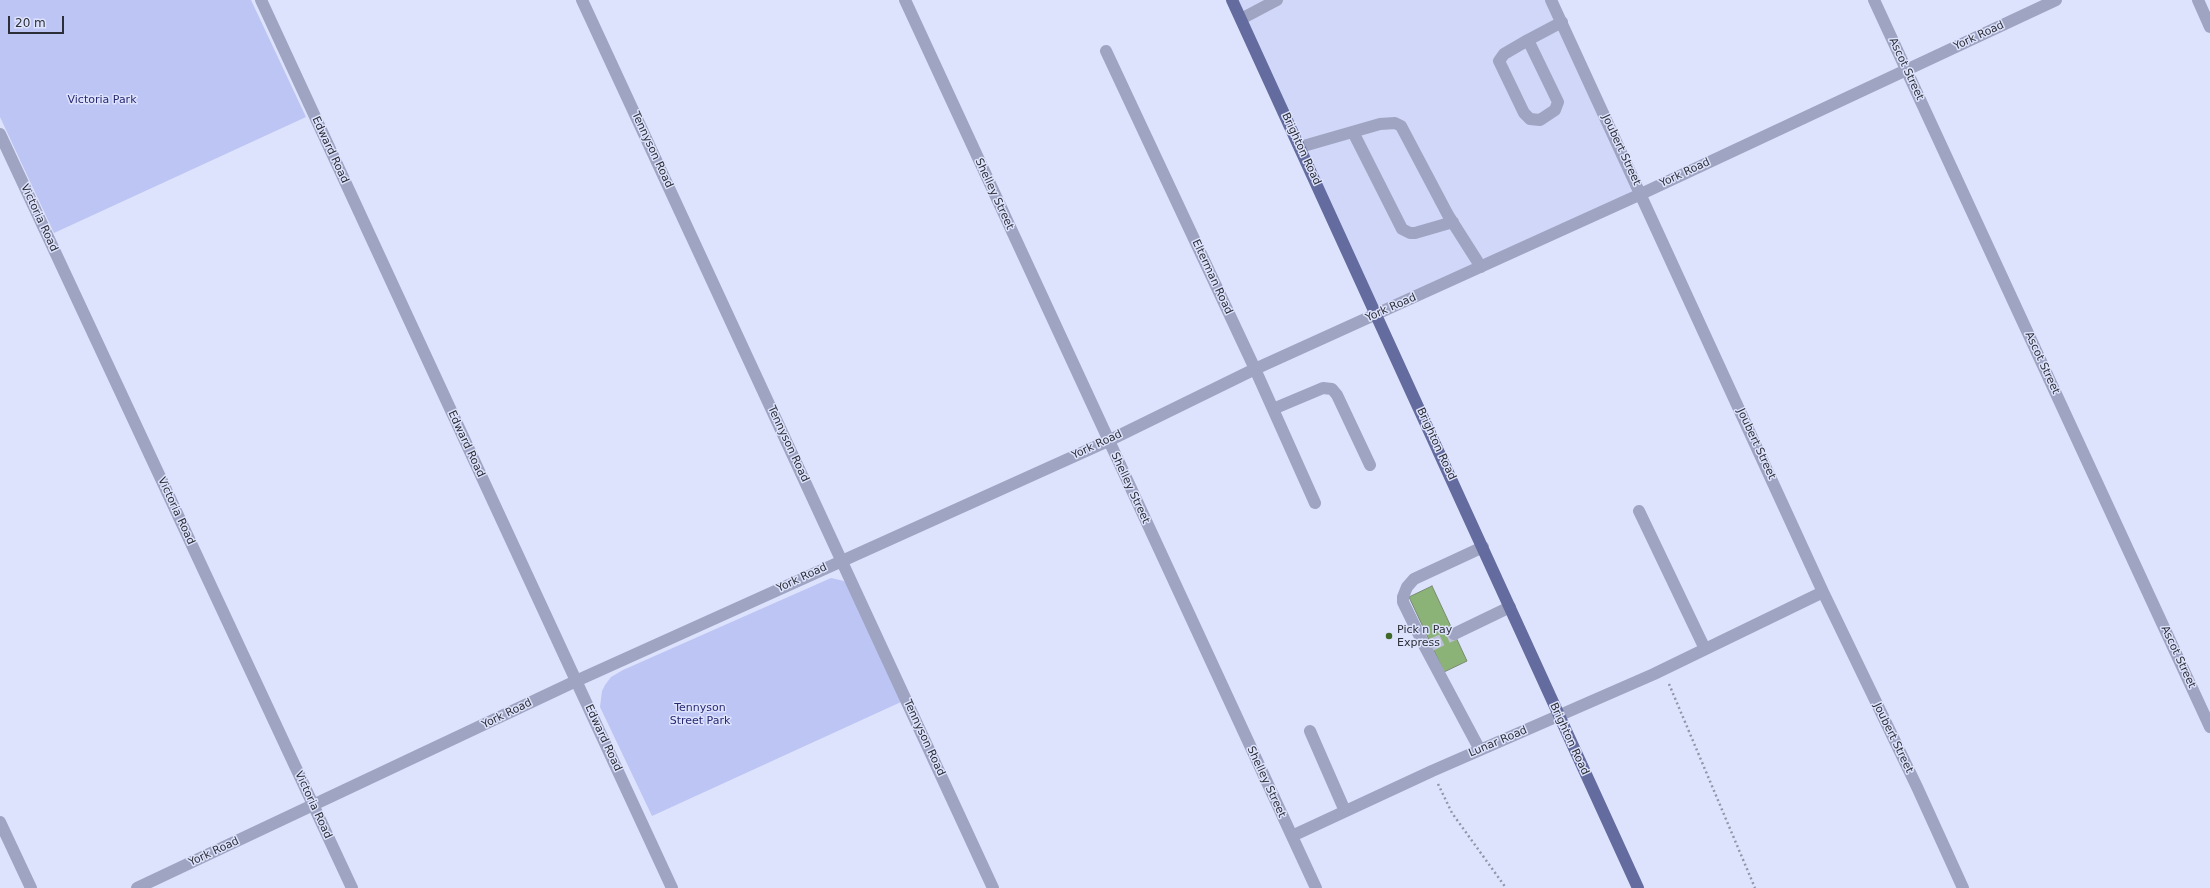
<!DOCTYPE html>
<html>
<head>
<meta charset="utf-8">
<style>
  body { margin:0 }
  #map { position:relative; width:2210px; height:888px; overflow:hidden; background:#dee3fd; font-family:"DejaVu Sans",sans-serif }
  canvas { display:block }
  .scale { position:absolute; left:8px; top:16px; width:56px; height:18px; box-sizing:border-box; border:2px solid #2d2f38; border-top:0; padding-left:5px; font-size:12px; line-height:14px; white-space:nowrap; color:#2d2f38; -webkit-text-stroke:3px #dee3fd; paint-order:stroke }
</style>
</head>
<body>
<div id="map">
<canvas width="2210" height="888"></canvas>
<div class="scale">20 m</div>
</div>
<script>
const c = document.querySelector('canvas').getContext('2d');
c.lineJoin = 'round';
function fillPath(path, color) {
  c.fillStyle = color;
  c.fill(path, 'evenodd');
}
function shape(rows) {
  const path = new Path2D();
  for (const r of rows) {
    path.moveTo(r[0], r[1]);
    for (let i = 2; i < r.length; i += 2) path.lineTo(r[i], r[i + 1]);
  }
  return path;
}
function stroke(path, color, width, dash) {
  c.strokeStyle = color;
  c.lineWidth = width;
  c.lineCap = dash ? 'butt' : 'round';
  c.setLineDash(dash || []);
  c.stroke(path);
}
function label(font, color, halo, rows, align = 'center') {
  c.font = font + ' "DejaVu Sans",sans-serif';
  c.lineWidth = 3;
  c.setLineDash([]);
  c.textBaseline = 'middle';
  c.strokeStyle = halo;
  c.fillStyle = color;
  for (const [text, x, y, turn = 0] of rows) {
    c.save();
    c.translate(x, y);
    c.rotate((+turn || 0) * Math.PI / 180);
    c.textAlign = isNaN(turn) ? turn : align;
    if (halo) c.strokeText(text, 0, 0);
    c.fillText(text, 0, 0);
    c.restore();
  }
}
fillPath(shape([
  [1235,0,1549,0,1640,193,1377,313]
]), '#d1d7f8');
fillPath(shape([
  [0,0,251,0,306,117,54,233,0,117],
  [831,578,844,581,850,588,901,702,652,816,600,707,602,691,605,685,611,677,623,670]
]), '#bcc5f4');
const building = shape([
  [1432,586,1467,661,1444,672,1409,597,1432,586]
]);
fillPath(building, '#8bb377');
stroke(building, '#7a8974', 1);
stroke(shape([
  [1431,645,1454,634]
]), '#bbbfd6', 12, [12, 6]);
stroke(shape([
  [1669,684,1755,888],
  [1438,784,1452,813,1506,888]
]), '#9296a9', 2.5, [2, 3]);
stroke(shape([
  [261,0,672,888],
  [582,0,993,888],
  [905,0,1316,888],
  [1551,0,1823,592,1917,787,1963,888],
  [1874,0,2210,727],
  [2198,0,2210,27],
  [1241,19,1277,0],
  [1528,40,1558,102,1555,110,1540,120,1530,119,1524,113,1499,61,1504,54,1528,40,1562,22],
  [1106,51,1255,369,1315,503],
  [1353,132,1402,229,1410,233,1415,233,1453,222],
  [0,134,352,888],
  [1300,147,1380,124,1395,123,1401,126,1448,215,1481,267],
  [1273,409,1323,388,1332,389,1337,395,1370,465],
  [1639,511,1705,649],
  [1454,634,1510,607],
  [1310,731,1345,811],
  [1480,750,1425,647,1403,602,1403,597,1407,587,1414,579,1483,547],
  [0,822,31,888],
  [1292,836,1432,771,1654,674,1823,592],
  [137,888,576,681,1108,441,1255,369,1641,194,2056,0]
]), '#9ea4c1', 12);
stroke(shape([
  [1232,0,1638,888]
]), '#646c9f', 12);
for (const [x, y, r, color] of [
  [1389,636,4,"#3e6825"]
]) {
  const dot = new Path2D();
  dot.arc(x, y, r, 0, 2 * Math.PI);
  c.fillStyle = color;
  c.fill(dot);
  stroke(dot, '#dee3fd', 1.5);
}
label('11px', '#2d2f38', '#dee3fd', [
  ["York Road",1979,36,-25],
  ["Ascot Street",1906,69,65],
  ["Brighton Road",1301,149,65],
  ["Edward Road",330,150,65],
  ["Tennyson Road",652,150,65],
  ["Joubert Street",1621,150,65],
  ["York Road",1685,173,-25],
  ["Shelley Street",994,194,65],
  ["Victoria Road",39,218,65],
  ["Elterman Road",1212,277,65],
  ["York Road",1391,308,-24],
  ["Ascot Street",2042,363,65],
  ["Edward Road",466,444,65],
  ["Tennyson Road",788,444,65],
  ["Brighton Road",1436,444,65],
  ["Joubert Street",1756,444,65],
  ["York Road",1097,445,-25],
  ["Shelley Street",1130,488,65],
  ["Victoria Road",176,511,65],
  ["York Road",802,578,-25],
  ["Ascot Street",2178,657,65],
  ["York Road",507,714,-26],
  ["Edward Road",603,738,65],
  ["Tennyson Road",924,738,65],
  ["Joubert Street",1893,738,64],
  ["Brighton Road",1569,739,65],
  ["Lunar Road",1498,742,-23],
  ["Shelley Street",1266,782,65],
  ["Victoria Road",313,805,65],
  ["York Road",214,852,-25]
]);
label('11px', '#282973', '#dee3fd', [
  ["Victoria Park",102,100],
  ["Tennyson",700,708],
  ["Street Park",700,721]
]);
label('11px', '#2d2f38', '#dee3fd', [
  ["Pick n Pay",1397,630],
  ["Express",1397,643]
], 'left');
</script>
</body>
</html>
